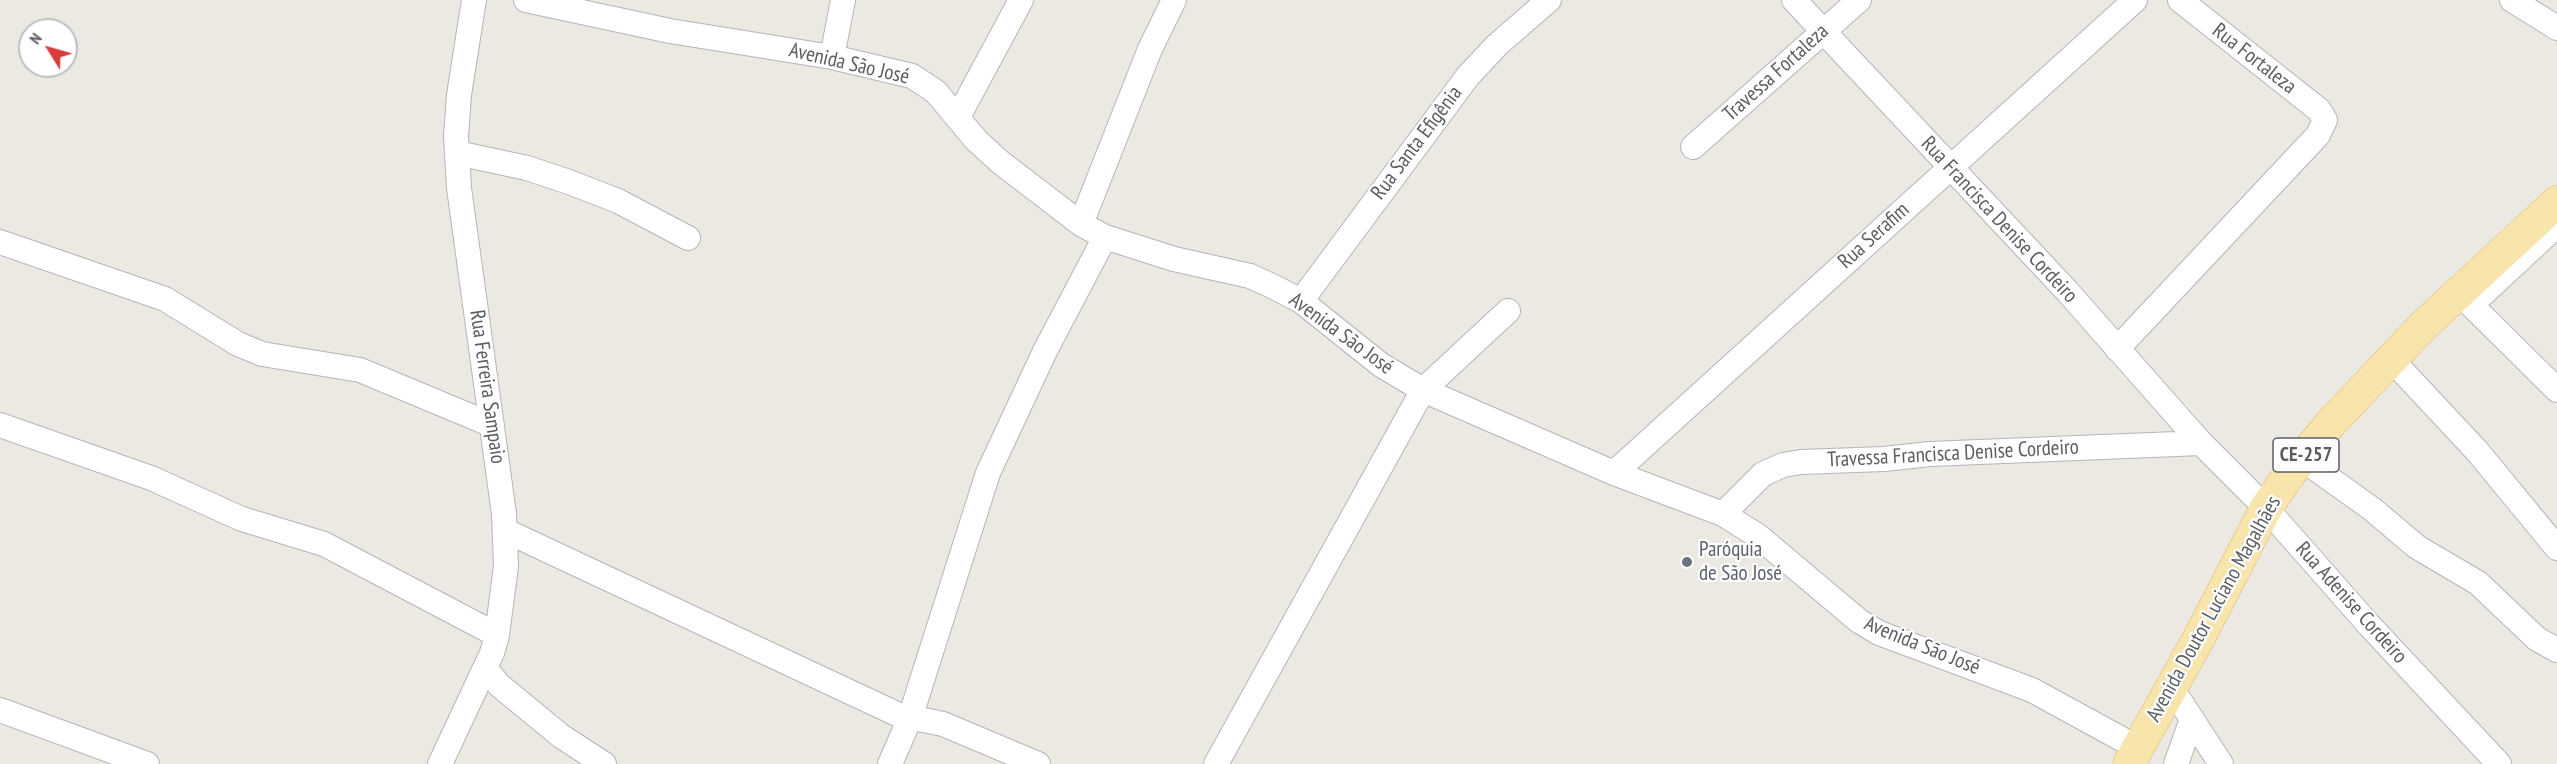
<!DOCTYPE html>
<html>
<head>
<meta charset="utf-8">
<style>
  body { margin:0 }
  #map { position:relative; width:2557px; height:764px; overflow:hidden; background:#ece9e2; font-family:"PT Sans Narrow",sans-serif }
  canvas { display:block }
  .north { position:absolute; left:18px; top:18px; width:60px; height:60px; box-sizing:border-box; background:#fff; border:2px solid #bdbfc0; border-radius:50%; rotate:307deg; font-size:16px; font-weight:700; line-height:24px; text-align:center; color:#5a5e62 }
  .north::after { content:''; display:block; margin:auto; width:21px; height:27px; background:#d93b3b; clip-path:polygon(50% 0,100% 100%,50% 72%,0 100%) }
</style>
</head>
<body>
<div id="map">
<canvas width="2557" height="764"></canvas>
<div class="north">N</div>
</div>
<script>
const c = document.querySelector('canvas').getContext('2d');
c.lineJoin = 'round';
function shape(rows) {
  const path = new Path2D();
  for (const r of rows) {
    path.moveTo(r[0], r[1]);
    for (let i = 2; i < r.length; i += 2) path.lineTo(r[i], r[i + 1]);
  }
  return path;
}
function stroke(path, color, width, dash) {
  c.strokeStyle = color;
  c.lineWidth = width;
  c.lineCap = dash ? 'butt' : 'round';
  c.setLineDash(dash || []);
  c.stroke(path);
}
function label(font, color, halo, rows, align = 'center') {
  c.font = font + ' "PT Sans Narrow",sans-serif';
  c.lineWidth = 4.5;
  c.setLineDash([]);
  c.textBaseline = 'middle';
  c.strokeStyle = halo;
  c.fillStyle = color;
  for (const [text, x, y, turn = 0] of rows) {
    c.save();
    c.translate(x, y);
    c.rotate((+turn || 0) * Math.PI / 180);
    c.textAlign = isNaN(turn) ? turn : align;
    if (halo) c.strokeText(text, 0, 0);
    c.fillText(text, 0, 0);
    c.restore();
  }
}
const minor = shape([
  [526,0,670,31,832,57,912,76,936,92,976,140,1000,162,1081,224,1105,237,1174,259,1250,276,1272,286,1301,301,1381,365,1423,390,1614,473,1723,514,1758,536,1859,621,1879,633,2032,690,2138,748],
  [1794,0,2067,291,2201,443,2266,508,2369,625,2499,764],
  [2512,0,2557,28],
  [832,57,843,0],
  [958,117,1021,0],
  [1693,147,1859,0],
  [457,153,527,168,569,182,618,201,688,238],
  [1081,224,1150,49,1174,0],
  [0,242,165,299,238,344,262,354,360,370,492,425],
  [2458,292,2557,390],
  [1301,301,1468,76,1497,45,1549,0],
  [2471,305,2557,225],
  [2117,349,2318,135,2325,120,2319,110,2180,0],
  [2391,359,2477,451,2557,548],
  [0,425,151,478,242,519,324,544,497,635],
  [2302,459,2372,509,2417,547,2478,583,2537,639,2557,650],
  [1614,473,2135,0],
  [1723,514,1763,474,1783,465,1801,462,1884,459,1930,454,2201,443],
  [506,531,899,715,943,724,1038,764],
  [486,669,499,685,561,736,604,764],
  [2171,687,2221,764],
  [0,710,147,764],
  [440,764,492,653,497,635,506,566,504,514,459,188,456,136,459,95,474,0],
  [890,764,910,718,988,473,1045,351,1105,237],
  [1216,764,1423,390,1508,311],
  [2176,764,2192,719]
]);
const major = shape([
  [2129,764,2200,636,2266,508,2291,472,2331,423,2423,326,2557,202]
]);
stroke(minor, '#b3b5b8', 26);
stroke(major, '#e4b563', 33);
stroke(minor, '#fff', 24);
stroke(major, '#f7e5ac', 32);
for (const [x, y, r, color] of [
  [1687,562,6,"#6b7280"]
]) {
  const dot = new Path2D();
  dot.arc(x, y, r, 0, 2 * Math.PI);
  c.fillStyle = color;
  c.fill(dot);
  stroke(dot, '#fff', 2);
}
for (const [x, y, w] of [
  [2306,455,66]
]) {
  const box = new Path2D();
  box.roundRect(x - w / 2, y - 17, w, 34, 4.5);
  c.fillStyle = '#fff';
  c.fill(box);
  stroke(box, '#5a5e62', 1.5);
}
label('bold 20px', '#5a5e62', null, [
  ["CE-257",2306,455]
]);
label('21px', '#5a5e62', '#fff', [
  ["Rua Fortaleza",2254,59,38],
  ["Avenida São José",849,64,13],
  ["Travessa Fortaleza",1776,73,-42],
  ["Rua Santa Efigênia",1417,143,-53],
  ["Rua Francisca Denise Cordeiro",1999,220,47],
  ["Rua Serafim",1874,236,-42],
  ["Avenida São José",1341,334,36],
  ["Rua Ferreira Sampaio",487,387,82],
  ["Travessa Francisca Denise Cordeiro",1953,454,-3],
  ["Rua Adenise Cordeiro",2351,603,48],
  ["Avenida Doutor Luciano Magalhães",2214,609,-61],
  ["Avenida São José",1922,646,22]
]);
label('21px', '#5b616d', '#fff', [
  ["Paróquia",1699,550],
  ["de São José",1699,574]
], 'left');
</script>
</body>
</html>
